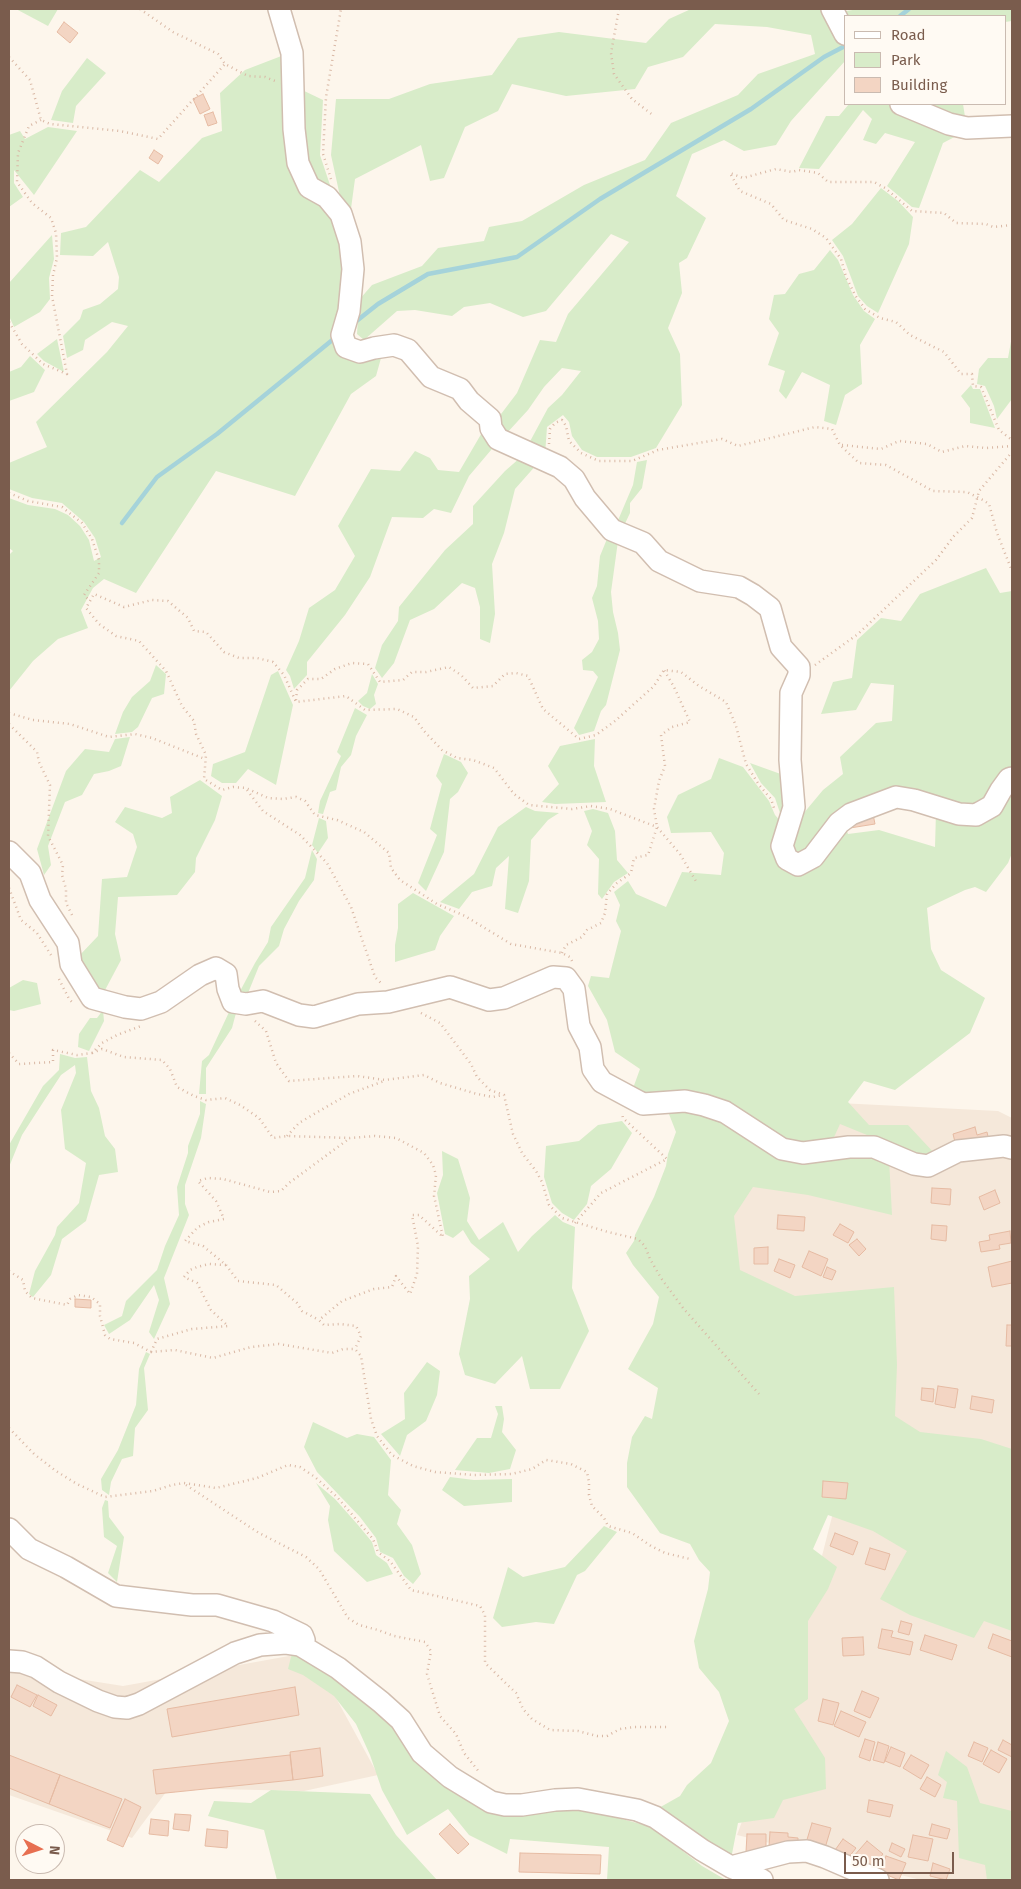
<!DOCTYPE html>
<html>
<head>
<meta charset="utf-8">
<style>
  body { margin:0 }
  #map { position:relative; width:1021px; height:1889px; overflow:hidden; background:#fdf6ec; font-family:"Fira Sans",sans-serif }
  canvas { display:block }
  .frame { position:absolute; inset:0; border:10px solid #7a5c4d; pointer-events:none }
  .legend { position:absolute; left:844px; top:15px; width:162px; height:90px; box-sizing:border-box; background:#fffaf3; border:1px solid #cabbb1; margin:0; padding:6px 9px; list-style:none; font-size:15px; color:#7a5c4d }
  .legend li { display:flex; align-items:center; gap:10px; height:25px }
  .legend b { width:25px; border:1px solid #cabbb1 }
  .north { position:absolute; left:15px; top:1824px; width:50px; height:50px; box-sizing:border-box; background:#fffaf3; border:1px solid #cabbb1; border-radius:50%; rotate:95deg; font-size:14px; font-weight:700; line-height:20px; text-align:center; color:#7a5c4d }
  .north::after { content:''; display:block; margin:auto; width:18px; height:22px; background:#e76f51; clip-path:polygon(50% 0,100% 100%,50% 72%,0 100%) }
  .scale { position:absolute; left:844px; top:1852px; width:110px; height:22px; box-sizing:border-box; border:2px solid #7a5c4d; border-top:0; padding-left:6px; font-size:15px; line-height:18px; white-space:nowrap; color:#7a5c4d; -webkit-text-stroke:4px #fffaf3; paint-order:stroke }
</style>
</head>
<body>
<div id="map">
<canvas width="1021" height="1889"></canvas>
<div class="frame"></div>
<ul class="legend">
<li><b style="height:6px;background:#fff"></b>Road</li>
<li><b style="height:14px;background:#d8ecc9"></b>Park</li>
<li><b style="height:14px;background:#f3d5c3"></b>Building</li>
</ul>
<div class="north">N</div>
<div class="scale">50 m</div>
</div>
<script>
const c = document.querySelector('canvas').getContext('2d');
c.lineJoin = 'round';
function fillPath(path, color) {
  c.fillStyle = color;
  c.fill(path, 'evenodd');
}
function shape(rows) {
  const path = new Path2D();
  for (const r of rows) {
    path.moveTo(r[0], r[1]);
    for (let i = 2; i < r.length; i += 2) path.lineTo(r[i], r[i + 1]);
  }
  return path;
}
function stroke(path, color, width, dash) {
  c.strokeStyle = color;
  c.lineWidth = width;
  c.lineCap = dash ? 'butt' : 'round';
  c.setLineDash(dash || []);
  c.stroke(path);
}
fillPath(shape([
  [719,1097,998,1111,1012,1118,1012,1880,921,1880,737,1835,782,1713,864,1391,692,1261],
  [311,1652,378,1775,304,1791,169,1788,132,1838,9,1795,9,1668,123,1686]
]), '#f5e8da');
fillPath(shape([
  [16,9,58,9,48,26],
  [691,9,827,9,838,25,845,48,845,61,791,121,776,145,744,151,724,140,692,154,676,196,706,218,687,258,679,263,682,293,668,328,680,354,682,405,656,448,631,457,597,457,582,450,572,436,569,422,563,415,547,427,545,455,527,447,548,408,562,395,581,371,562,368,544,387,528,410,506,434,498,418,517,393,540,340,556,342,568,314,629,242,611,234,546,311,523,317,490,303,464,307,452,316,415,310,397,311,364,340,357,334,359,300,372,285,422,266,438,248,484,241,489,227,522,221,584,185,645,160,671,123,738,95,758,74,815,54,811,35,767,27,715,24,683,57,648,67,635,89,566,96,512,84,498,111,465,127,444,178,430,181,421,145,355,179,350,216,343,210,331,155,336,99,389,99,430,84,492,75,518,38,559,32,646,43,669,19],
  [859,9,1012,9,1012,21,1005,22,1005,16,845,16,846,11],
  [284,55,286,131,322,202,335,218,348,268,335,339,383,351,376,376,351,394,295,496,216,471,136,593,104,579,93,588,81,610,88,628,58,639,33,661,9,691,9,555,13,551,9,548,9,498,28,505,55,509,68,515,80,526,89,540,94,561,101,557,95,538,84,522,62,503,32,498,9,489,9,463,47,447,36,422,107,352,128,326,112,322,85,340,83,350,67,358,63,336,80,319,83,310,100,304,118,289,119,277,108,242,93,256,60,255,61,233,86,227,140,170,159,182,202,138,222,131,220,93,245,70],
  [87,58,106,73,76,106,73,123,51,120,62,91],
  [298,88,323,100,320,155,331,188,311,184],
  [849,104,894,104,964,132,943,143,919,208,912,207,887,186,915,142,885,133,876,144,863,140,872,119,863,110,819,169,799,168,826,116,839,116],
  [911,104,963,104,966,123],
  [48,127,77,131,34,195,14,170,14,183,23,197,9,207,9,135,20,131,25,139],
  [881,188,898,201,913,217,909,244,878,313,867,306,858,296,843,256,832,240,852,224],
  [52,235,54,259,49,278,50,299,40,312,14,327,9,316,9,283],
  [830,250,838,260,853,295,864,311,875,319,860,345,862,384,845,395,836,425,824,421,830,385,802,372,786,399,779,391,785,371,768,365,779,333,769,319,774,295,785,294,799,274,814,270],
  [1012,336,1012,399,997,419,994,406,985,386,977,384,979,369,988,358,1008,358],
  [57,339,64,372,44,361,37,354],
  [30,356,45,370,34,392,9,401,9,372,21,367],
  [971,385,973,389,980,389,995,428,970,423,970,408,961,396],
  [487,424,497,443,469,476,451,513,434,509,423,518,392,517,370,577,345,615,307,662,307,675,294,689,290,676,286,670,299,641,309,608,335,590,355,556,338,526,371,469,400,471,415,451,430,458,438,470,459,472],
  [521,457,538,463,515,489,504,533,492,564,495,614,490,643,480,639,480,607,475,588,462,583,434,609,410,620,394,663,382,678,375,668,382,645,398,621,399,607,445,550,473,524,473,506,505,471],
  [647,460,642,488,630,503,630,513,621,532,616,525,633,485,637,462],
  [609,534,618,541,611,592,613,612,618,633,620,650,606,705,601,711,594,731,579,735,574,728,598,677,593,671,583,670,582,660,592,652,599,639,598,621,592,598,597,586,600,556],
  [986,568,1000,593,1012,591,1012,774,975,810,888,795,807,855,793,856,786,845,798,820,823,790,843,774,840,757,876,723,892,721,894,685,871,683,856,710,821,714,833,682,852,678,857,640,881,618,901,621,920,594],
  [156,665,166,674,164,694,152,698,138,727,132,732,115,734,123,712,132,697,150,681],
  [278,671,293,705,276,785,248,769,236,783,222,783,211,776,213,764,245,752,271,675],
  [372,674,378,684,374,695,376,704,370,709,363,706,358,701,367,693],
  [355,708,367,715,356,736,351,755,341,767,336,790,330,792,323,814,318,813,320,801,341,756,337,752],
  [130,737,121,766,109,771,94,774,82,795,65,802,48,846,51,865,44,875,37,849,66,771,85,749,109,752,115,739],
  [595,739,594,766,606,802,555,804,542,802,559,784,548,766,560,746],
  [444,754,461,762,468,773,458,792,450,799,444,852,426,891,418,883,437,835,430,829,442,784,436,776],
  [719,758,743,767,769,801,775,815,784,825,798,867,844,822,848,834,879,830,935,847,936,812,959,819,1012,786,1012,853,1008,863,986,892,975,887,965,890,927,908,931,949,941,970,985,998,970,1033,895,1090,864,1081,848,1102,869,1125,908,1125,935,1154,916,1160,872,1142,867,1135,840,1124,830,1146,805,1149,761,1131,645,1099,632,1091,640,1069,615,1052,607,1020,588,986,591,976,609,978,621,931,616,921,620,905,614,892,628,881,636,894,666,907,682,872,721,875,724,853,711,832,671,833,667,817,678,795,711,779],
  [750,763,789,777,786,820,780,813,775,798,761,783],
  [200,780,222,796,215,820,196,858,195,872,177,895,118,897,115,934,121,960,104,992,89,986,79,956,98,936,102,879,127,877,137,847,133,834,115,822,125,807,162,818,172,813,170,797],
  [526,807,535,811,559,813,548,820,531,840,529,881,518,913,505,909,509,856,496,868,492,886,472,892,459,909,440,902,474,874,498,827],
  [593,809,608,813,615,831,617,860,628,873,614,882,602,899,598,894,599,859,587,845,592,831,584,811],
  [319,818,326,821,328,838,318,853,312,845],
  [312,850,317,859,314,880,299,901,284,929,279,946,259,966,246,998,238,995,255,963,268,942,271,927,305,878],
  [413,893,454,916,440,936,435,950,395,962,395,945,398,928,398,904],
  [23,980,37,983,41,1004,14,1011,9,1010,9,988],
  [103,1010,104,1021,89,1051,78,1047,79,1034,90,1018,97,1018],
  [230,1010,236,1013,232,1028,206,1068,206,1094,199,1094,202,1061,209,1055],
  [60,1054,75,1058,87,1057,91,1091,99,1108,105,1136,115,1149,118,1172,99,1175,86,1221,62,1239,51,1275,33,1297,29,1294,35,1271,55,1235,57,1227,79,1203,86,1163,65,1149,61,1110,76,1073,75,1065,61,1075,42,1104,22,1135,9,1167,9,1145,43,1086,59,1070],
  [200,1101,206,1104,201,1138,185,1185,185,1204,189,1215,164,1278,170,1304,154,1339,149,1332,159,1300,154,1285,130,1320,109,1334,104,1325,122,1316,126,1301,157,1270,165,1246,179,1215,177,1187,188,1153,188,1146,200,1114],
  [667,1109,706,1113,774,1150,853,1153,889,1159,892,1215,808,1195,753,1187,734,1216,740,1270,795,1296,894,1287,897,1365,895,1416,920,1432,981,1439,1012,1449,1012,1631,984,1621,974,1638,910,1615,880,1599,907,1551,873,1531,828,1515,813,1549,837,1567,828,1589,808,1621,808,1699,794,1709,825,1758,826,1789,783,1800,774,1818,738,1823,731,1859,657,1809,680,1796,687,1785,711,1763,729,1721,719,1692,699,1668,694,1641,708,1589,710,1572,699,1560,690,1544,660,1533,627,1487,627,1463,632,1437,645,1416,652,1419,658,1388,628,1369,653,1324,659,1297,633,1265,626,1253,634,1241,635,1235,654,1197,666,1166,668,1154,676,1132],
  [622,1121,632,1133,611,1169,591,1186,587,1204,574,1220,562,1213,552,1203,544,1177,546,1146,579,1141,598,1125],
  [442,1151,458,1159,470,1198,467,1221,479,1240,503,1222,518,1252,532,1236,555,1215,563,1222,575,1227,572,1288,589,1331,560,1389,530,1389,522,1356,495,1384,465,1375,459,1354,470,1299,469,1276,490,1259,471,1243,463,1230,453,1238,445,1234,437,1193,443,1175],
  [146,1352,150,1354,144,1368,148,1410,135,1428,133,1456,122,1459,111,1482,109,1495,102,1490,101,1479,118,1450,136,1405,139,1369],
  [427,1362,440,1371,437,1395,426,1421,407,1435,400,1456,381,1434,405,1419,404,1393],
  [495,1406,502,1406,504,1419,502,1432,516,1450,510,1469,489,1473,455,1470,477,1438,491,1438,498,1414],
  [313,1422,347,1438,357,1434,374,1437,391,1460,388,1495,401,1510,397,1524,412,1545,421,1574,413,1584,404,1576,393,1558,380,1552,376,1538,360,1517,317,1472,304,1447],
  [450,1477,474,1480,512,1479,512,1502,464,1506,442,1490],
  [316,1483,335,1499,358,1525,372,1542,376,1555,387,1563,393,1574,367,1582,334,1551,328,1520,330,1506],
  [105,1500,108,1501,109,1517,124,1537,117,1582,108,1573,117,1546,104,1537,102,1508],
  [604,1526,617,1532,585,1571,577,1575,554,1624,536,1622,502,1627,493,1618,508,1567,523,1577,565,1567],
  [292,1653,313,1658,398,1726,444,1782,558,1807,588,1810,652,1827,702,1866,726,1880,607,1880,609,1847,510,1839,507,1854,469,1835,448,1809,407,1835,382,1790,370,1755,356,1724,334,1696,303,1675,288,1669],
  [946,1751,967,1767,980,1803,1012,1811,1012,1880,987,1880,985,1865,959,1858,957,1801,943,1798,947,1782,938,1775],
  [271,1790,370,1794,396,1835,437,1880,277,1880,264,1830,208,1816,214,1801,251,1803]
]), '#d8ecc9');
stroke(shape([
  [900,16,909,9],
  [354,323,378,304,428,274,517,257,600,199,751,109,824,57,845,46],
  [122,523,157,477,217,434,336,337]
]), '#a5d3da', 4.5);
const building = shape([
  [64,22,78,33,70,43,57,32,64,22],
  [203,94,210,109,200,114,193,99,203,94],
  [213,112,217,123,208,126,204,115,213,112],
  [154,150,163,156,158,164,149,158,154,150],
  [873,814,875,824,850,828,849,818,873,814],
  [975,1127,977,1135,987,1132,989,1141,957,1150,953,1134,975,1127],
  [932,1188,951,1189,950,1205,931,1203,932,1188],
  [995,1190,1000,1203,984,1210,979,1197,995,1190],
  [778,1215,805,1217,804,1231,777,1229,778,1215],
  [840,1224,854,1232,848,1243,833,1235,840,1224],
  [932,1225,947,1226,946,1241,931,1239,932,1225],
  [1010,1231,1011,1243,999,1245,1000,1249,981,1252,979,1242,990,1240,989,1235,1010,1231],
  [857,1239,866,1249,859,1256,849,1245,857,1239],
  [768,1247,768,1264,754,1264,754,1248,768,1247],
  [809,1251,828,1259,821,1276,802,1267,809,1251],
  [779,1259,795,1265,790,1278,774,1271,779,1259],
  [1012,1261,1012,1283,992,1287,988,1267,1012,1261],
  [827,1267,836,1271,832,1280,823,1277,827,1267],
  [75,1299,91,1300,91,1308,75,1307,75,1299],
  [1007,1325,1012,1325,1012,1346,1006,1346,1007,1325],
  [938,1386,958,1389,955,1408,935,1404,938,1386],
  [922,1388,934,1389,933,1402,921,1400,922,1388],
  [972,1396,994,1400,992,1413,970,1409,972,1396],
  [823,1481,848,1483,846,1499,822,1497,823,1481],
  [835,1533,858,1542,853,1555,830,1546,835,1533],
  [870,1548,890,1554,885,1570,865,1564,870,1548],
  [901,1621,912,1624,909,1635,898,1632,901,1621],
  [882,1629,893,1631,891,1637,913,1642,910,1655,878,1648,882,1629],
  [993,1634,1012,1641,1012,1657,988,1648,993,1634],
  [925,1635,957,1645,952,1660,920,1650,925,1635],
  [863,1637,864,1655,843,1656,842,1638,863,1637],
  [17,1685,37,1695,30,1707,11,1697,17,1685],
  [295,1687,299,1715,172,1737,167,1709,295,1687],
  [862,1691,879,1698,870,1718,854,1711,862,1691],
  [38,1695,57,1705,51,1716,33,1706,38,1695],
  [823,1699,839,1703,833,1725,818,1721,823,1699],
  [841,1711,866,1722,859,1737,834,1726,841,1711],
  [865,1739,875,1742,870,1761,859,1757,865,1739],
  [1003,1740,1012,1745,1012,1757,998,1750,1003,1740],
  [878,1742,889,1746,884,1763,873,1760,878,1742],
  [974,1742,988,1748,982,1762,968,1756,974,1742],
  [891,1747,905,1753,900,1767,885,1761,891,1747],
  [320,1748,323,1776,293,1780,290,1752,320,1748],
  [991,1750,1007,1759,999,1773,983,1764,991,1750],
  [9,1755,60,1775,49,1804,9,1788,9,1755],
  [290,1755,293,1780,156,1794,153,1770,290,1755],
  [911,1755,929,1765,921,1779,903,1768,911,1755],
  [60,1775,122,1799,110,1828,49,1804,60,1775],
  [927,1777,941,1785,935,1797,920,1789,927,1777],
  [125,1799,141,1807,123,1847,107,1840,125,1799],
  [869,1800,893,1805,890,1817,867,1812,869,1800],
  [175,1814,191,1815,189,1831,173,1829,175,1814],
  [151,1819,169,1821,168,1836,149,1834,151,1819],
  [812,1823,831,1828,825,1848,806,1843,812,1823],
  [450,1824,469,1844,458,1854,439,1834,450,1824],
  [932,1824,950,1829,947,1839,929,1835,932,1824],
  [207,1829,228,1831,227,1848,205,1846,207,1829],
  [770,1832,788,1833,788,1837,798,1838,798,1847,769,1846,770,1832],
  [747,1834,766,1834,766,1853,746,1852,747,1834],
  [913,1835,933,1839,928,1861,908,1857,913,1835],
  [843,1839,856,1848,845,1862,833,1853,843,1839],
  [867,1841,883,1854,869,1871,853,1857,867,1841],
  [892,1843,905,1849,901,1857,889,1851,892,1843],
  [520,1853,601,1855,600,1874,519,1872,520,1853],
  [886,1856,906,1863,899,1880,880,1872,886,1856],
  [933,1863,950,1869,946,1880,930,1876,933,1863]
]);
fillPath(building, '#f3d5c3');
stroke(building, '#e6bba3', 1);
const minor = shape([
  [279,9,292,53,294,129,298,163,309,187,327,197,341,214,350,242,353,269,349,311,342,335,346,347,360,352,374,348,394,345,408,350,431,377,460,389,469,401,490,419,491,428,498,439,560,467,574,479,585,498,612,530,643,543,659,561,700,581,739,587,753,595,770,608,781,647,799,667,799,675,791,693,790,760,794,807,782,846,787,859,798,865,813,857,839,823,851,814,896,797,914,800,959,814,976,815,992,806,1001,790,1009,779,1012,778],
  [832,9,845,34],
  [901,104,949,124,967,128,1012,126],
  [9,852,30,873,40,900,68,943,71,964,92,998,125,1007,141,1009,161,1002,200,975,216,968,226,974,228,989,233,1002,246,1004,263,1001,299,1015,314,1017,358,1004,388,1002,450,987,489,1000,504,998,553,977,566,978,574,989,579,1026,590,1047,593,1069,602,1082,643,1104,685,1101,704,1105,725,1112,782,1149,803,1153,849,1147,874,1147,914,1164,928,1166,958,1151,1004,1146,1012,1148],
  [9,1529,29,1549,66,1567,116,1596,192,1605,217,1605,273,1621,302,1635,304,1640,300,1645,286,1643,260,1645,235,1653,139,1704,127,1708,115,1707,98,1701,59,1682,36,1667,22,1662,9,1661],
  [300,1645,338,1668,381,1702,401,1720,422,1753,450,1777,491,1802,505,1805,522,1805,555,1800,578,1799,637,1810,655,1817,702,1850,731,1867,762,1880],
  [731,1867,788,1852,807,1851,825,1857,878,1880]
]);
stroke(minor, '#d1beb0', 24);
stroke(shape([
  [140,9,173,32,218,54,225,64,248,76,265,77,275,81],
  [619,9,611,53,614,74,632,99,654,116],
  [9,57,30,80,41,120,50,124,120,131,158,139,225,64],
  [331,179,323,154,326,97,341,9],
  [1012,225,993,227,986,224,956,223,944,213,912,211,885,188,874,182,828,182,818,173,799,170,792,172,776,169,743,178,730,173,740,191,771,204,784,220,812,229,826,238,841,259,846,277,855,295,865,309,880,318,896,322,910,335,944,352,961,374,972,374,973,386,981,387,999,430,1012,440],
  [9,322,22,344,43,364,67,374,52,296,53,275,57,258,56,233,51,218,32,203,17,182,18,153,29,126,41,120],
  [549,444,550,429,555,423,562,420,566,426,569,441,581,453,599,461,632,461,658,450,722,439,738,446,815,427,832,429,840,445,859,463,886,465,933,491,967,492,983,500,989,504,997,533,1012,571],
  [842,445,881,449,899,441,927,444,942,452,965,446,986,448,1012,446],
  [9,493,28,501,62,507,82,523,92,539,99,560,99,573,84,595,90,601],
  [815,665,858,634,936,560,954,536,972,518,979,491,1012,452],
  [296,700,297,690,308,679,321,679,335,669,352,663,368,664,380,682,403,680,412,672,426,672,449,667,461,675,473,688,493,686,505,674,516,673,528,676,543,709,579,739,596,735,615,721,654,686,664,670,681,672,699,686,726,702,736,726,746,764,759,785,771,799,774,808],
  [9,713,33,720,70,724,109,737,135,734,152,738,205,759],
  [9,724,37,752,39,762,50,785,48,836,63,865,62,875,66,889,66,903,73,917],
  [247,790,263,811,300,835,327,863,351,907,375,977,383,985],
  [9,888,21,920,37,933,51,955],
  [562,953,566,945,582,937,587,930,601,923,605,913,607,894,617,883,631,873,634,858,648,855,657,827,654,809,659,781,665,766,661,735,672,727,690,722,674,687,664,670],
  [572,961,570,957,562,953,511,944,465,916,437,904,400,880,391,868,389,853,364,832,337,820,315,815,305,801,296,797,283,799,268,798,246,788,233,787,222,790,204,779,206,755,196,734,194,721,182,706,166,671,139,641,116,636,99,624,86,608,94,594,124,607,152,600,168,601,188,618,194,631,206,632,224,652,239,658,257,658,273,662,284,675,296,702,346,696,365,710,397,709,414,717,424,731,442,750,457,758,473,760,494,768,514,794,529,805,572,809,591,806,610,809,657,827,680,854,697,883],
  [59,979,69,999,72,1002],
  [421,1013,440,1023,471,1064,477,1077,490,1090,504,1095,513,1134,522,1153,536,1171,542,1182,549,1205,562,1218,608,1232,638,1239,645,1246,650,1259,661,1278,683,1308,759,1394],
  [255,1021,266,1031,276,1063,289,1081,357,1076,385,1080,424,1075,440,1083,477,1094,493,1097,503,1095],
  [9,1053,19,1064,53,1062,53,1050,77,1055,92,1053,102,1043,117,1035,141,1026],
  [92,1053,102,1049,124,1057,162,1060,170,1069,177,1087,194,1096,206,1100,225,1098,240,1105,259,1118,273,1138,287,1136,350,1138,375,1136,396,1138,424,1153,433,1165,436,1175,434,1196,443,1237,419,1215,412,1215,418,1246,417,1274,410,1294,396,1276,392,1287,374,1289,342,1301,319,1320,324,1325,340,1324,356,1326,361,1336,355,1349],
  [287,1136,299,1123,321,1110,349,1094,384,1081],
  [575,1223,601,1193,667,1159,623,1118,622,1113],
  [226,1265,238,1281,276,1285,297,1303,302,1311,319,1320],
  [9,1271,23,1280,25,1291,32,1298,67,1305,70,1299,78,1295,91,1297,100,1304,100,1316,105,1335,110,1339,134,1343,151,1352,175,1350,213,1358,251,1347,279,1344,332,1353,343,1349,355,1349,361,1356,371,1419,377,1436,392,1455,413,1466,435,1472,474,1475,512,1474,532,1469,546,1460,571,1464,587,1472,589,1482,589,1495,592,1506,604,1518,608,1526,632,1533,651,1546,665,1553,690,1559],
  [151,1352,157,1339,192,1329,228,1326,211,1310,197,1283,184,1277,190,1270,197,1267,209,1264,226,1265,203,1246,185,1241,198,1227,209,1222,224,1219,216,1201,198,1181,208,1178,223,1179,270,1192,281,1191,289,1183,350,1138],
  [9,1428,34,1454,56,1471,77,1484,105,1497,153,1491,172,1485,184,1483,216,1488,257,1478,288,1465,300,1467,315,1477,337,1497,373,1539,378,1552,390,1561,411,1590,480,1606,485,1615,485,1663,516,1693,523,1709,532,1719,550,1730,578,1731,597,1736,607,1736,620,1729,634,1727,668,1727],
  [186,1485,259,1533,306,1557,319,1569,348,1618,359,1625,378,1630,394,1636,425,1642,431,1651,427,1674,440,1716,456,1734,464,1753,480,1773]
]), '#d9b8a5', 2.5, [1, 4]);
stroke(minor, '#fff', 21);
</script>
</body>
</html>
